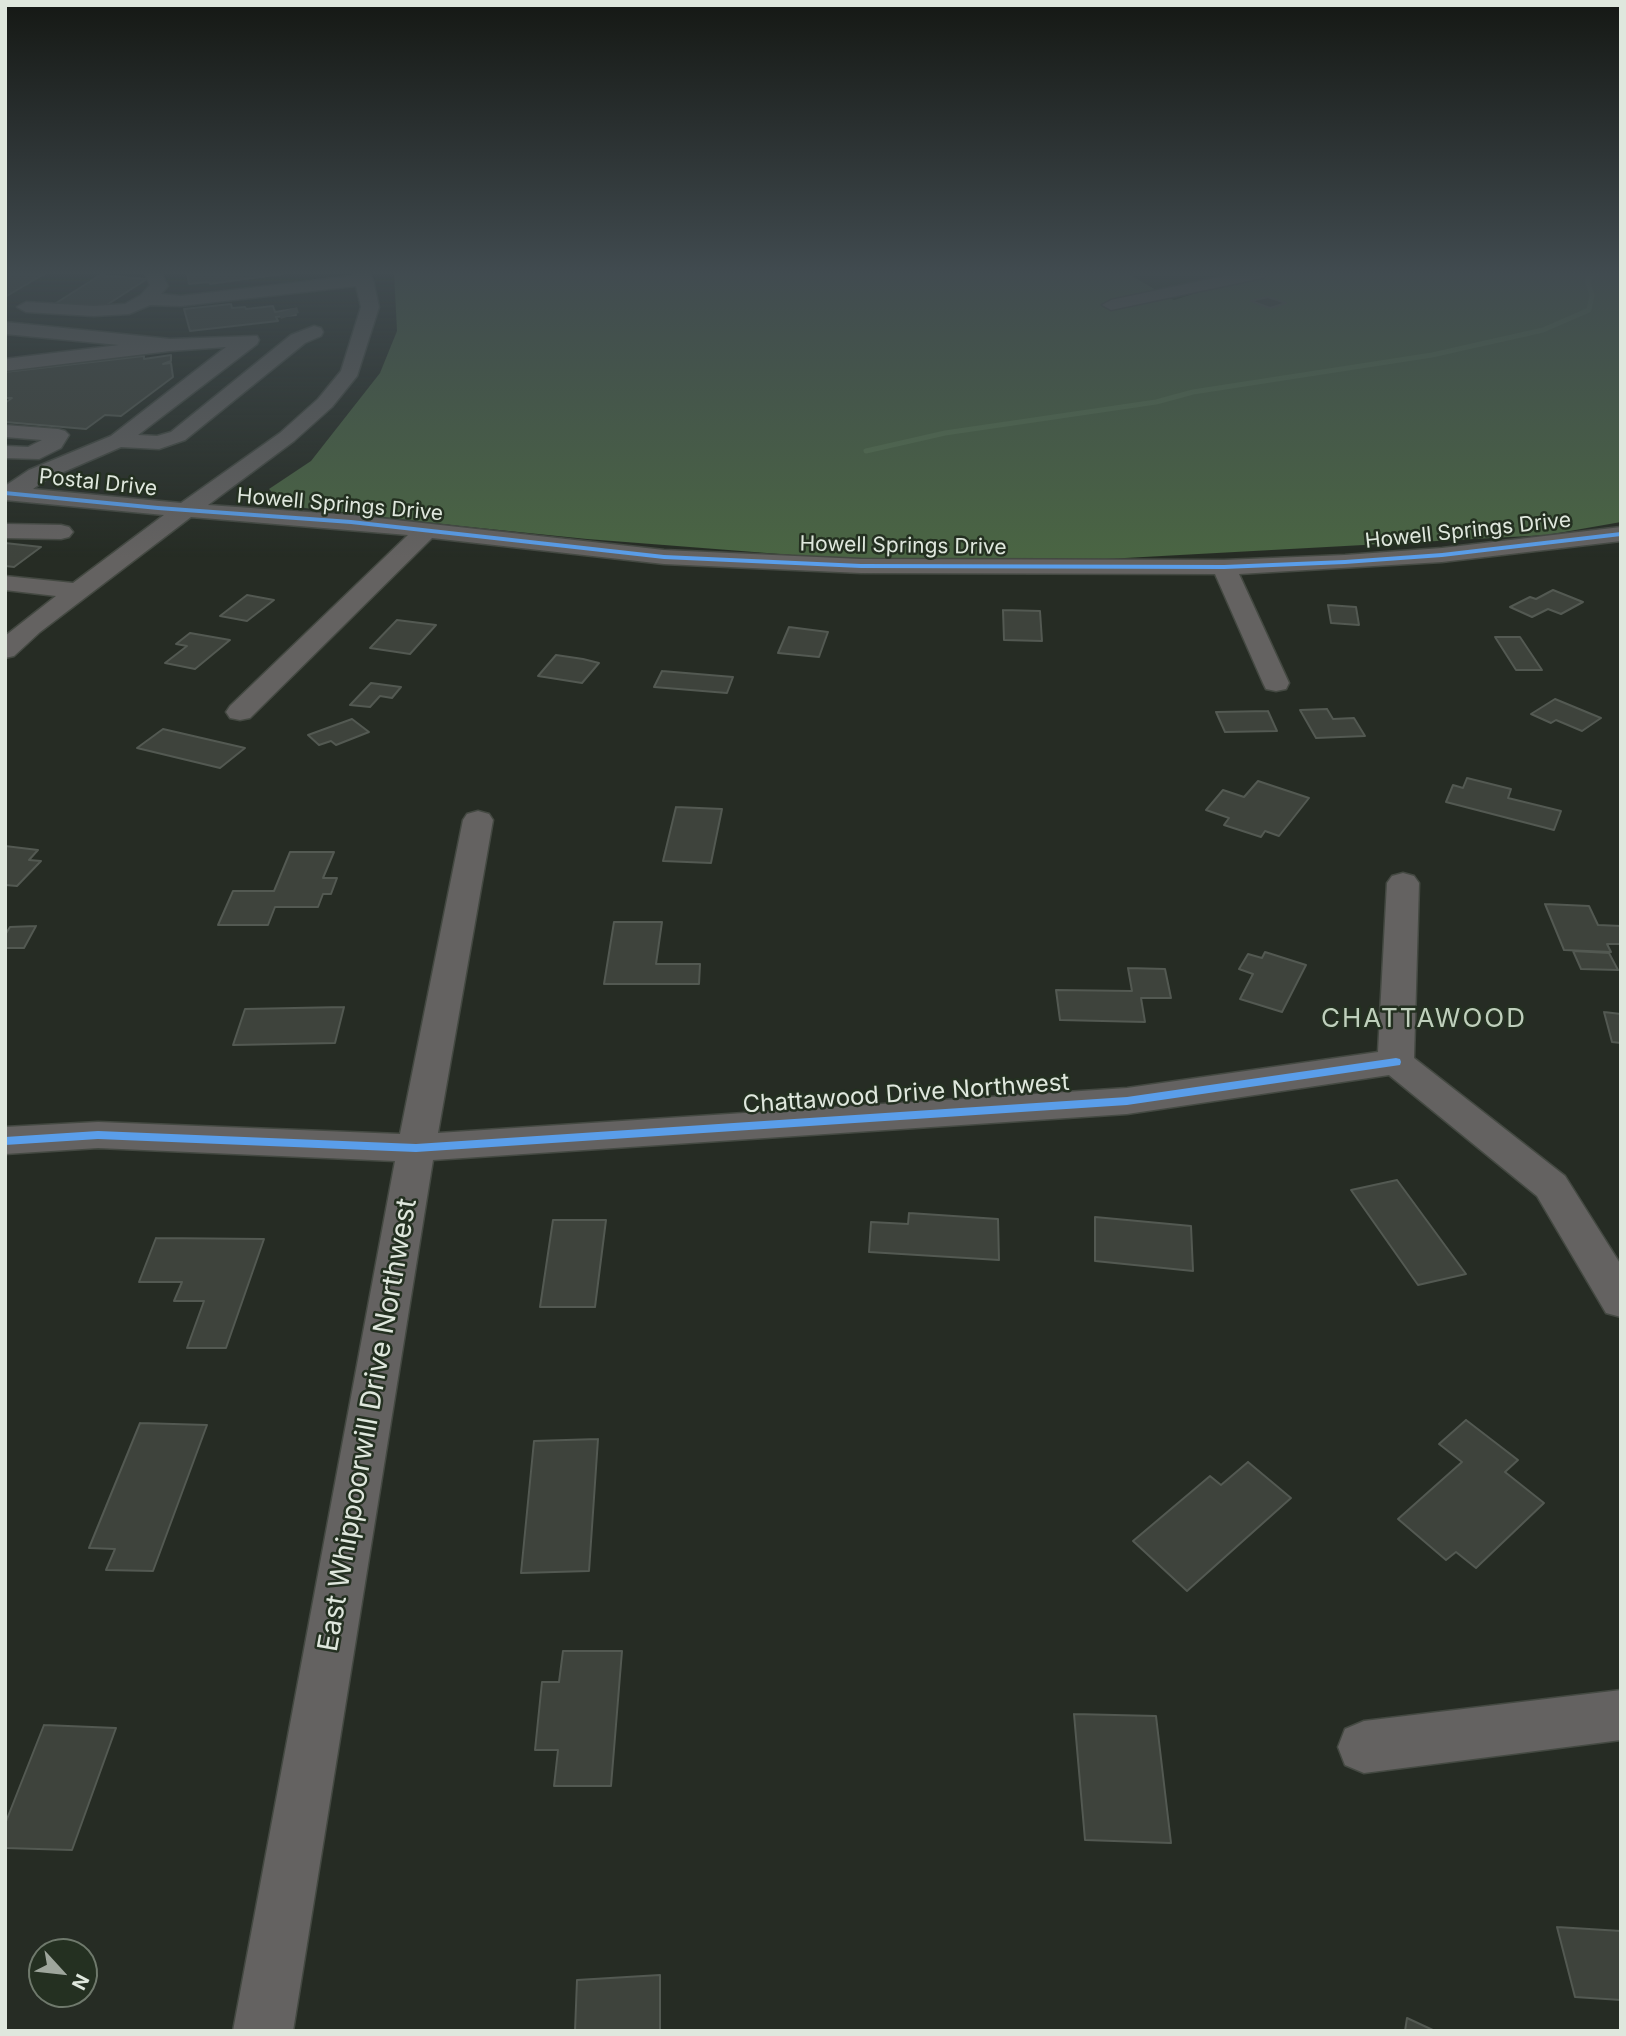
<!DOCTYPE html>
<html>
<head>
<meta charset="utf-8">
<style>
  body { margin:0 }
  #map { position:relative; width:1626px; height:2036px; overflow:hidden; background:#262c24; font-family:Inter,sans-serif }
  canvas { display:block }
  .frame { position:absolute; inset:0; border:7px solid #dfe7dd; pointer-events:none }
  .north { position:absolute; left:28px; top:1938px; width:70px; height:70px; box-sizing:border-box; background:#243021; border:2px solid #6f796c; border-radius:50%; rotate:117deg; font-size:19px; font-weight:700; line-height:28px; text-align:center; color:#dfe7dd }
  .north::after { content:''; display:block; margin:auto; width:24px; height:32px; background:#9ea69c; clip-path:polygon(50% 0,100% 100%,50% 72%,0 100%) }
</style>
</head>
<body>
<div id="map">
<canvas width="1626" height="2036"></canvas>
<div class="frame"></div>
<div class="north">N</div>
</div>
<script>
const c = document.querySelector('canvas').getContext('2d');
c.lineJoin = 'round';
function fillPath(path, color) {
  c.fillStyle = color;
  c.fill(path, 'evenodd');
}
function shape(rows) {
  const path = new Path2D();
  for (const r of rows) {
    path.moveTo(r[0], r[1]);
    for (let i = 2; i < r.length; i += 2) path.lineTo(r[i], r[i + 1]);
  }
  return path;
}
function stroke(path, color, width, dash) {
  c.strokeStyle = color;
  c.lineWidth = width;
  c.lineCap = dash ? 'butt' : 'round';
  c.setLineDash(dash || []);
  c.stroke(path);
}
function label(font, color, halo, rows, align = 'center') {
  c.font = font + ' Inter,sans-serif';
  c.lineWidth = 5;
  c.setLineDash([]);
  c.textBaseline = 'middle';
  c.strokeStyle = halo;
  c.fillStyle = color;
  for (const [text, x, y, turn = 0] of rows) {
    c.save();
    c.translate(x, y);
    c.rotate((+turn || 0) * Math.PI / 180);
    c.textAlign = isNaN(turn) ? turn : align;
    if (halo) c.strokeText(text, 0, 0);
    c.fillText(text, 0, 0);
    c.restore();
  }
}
fillPath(shape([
  [1127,273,1257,273,1174,300]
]), '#2b4026');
fillPath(shape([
  [394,273,1127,273,1174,300,1257,273,1621,273,1621,522,1547,535,1070,561,831,558,587,539,460,526,305,508,278,498,269,489,311,461,380,373,397,331]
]), '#4a6543');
stroke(shape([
  [866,451,945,433,1156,402,1193,392,1432,355,1543,330,1589,310,1592,295,1587,280,1597,273]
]), '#56734f', 5);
const building = shape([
  [5,273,46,273,5,297,5,273],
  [187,273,281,273,282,274,210,284,209,282,189,284,187,273],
  [100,275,147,279,102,308,53,305,100,275],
  [1268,297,1286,303,1270,308,1251,301,1268,297],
  [231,304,232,308,245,307,246,309,273,306,275,312,294,309,296,315,276,317,278,321,190,331,184,309,231,304],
  [171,355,171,361,163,364,171,363,173,377,121,416,105,415,86,429,5,422,5,403,12,398,5,398,5,372,144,356,144,359,171,355],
  [5,543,41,547,14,567,5,566,5,543],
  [1553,590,1583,602,1561,614,1548,609,1532,617,1510,607,1530,597,1536,599,1553,590],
  [247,595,274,600,247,621,220,616,247,595],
  [1328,605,1356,607,1359,625,1331,623,1328,605],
  [1003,610,1040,611,1042,641,1004,640,1003,610],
  [397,620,436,625,410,654,370,648,397,620],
  [789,627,828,632,819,657,778,653,789,627],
  [190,633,230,640,195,669,165,663,187,646,176,644,190,633],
  [1495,637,1520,637,1542,670,1516,670,1495,637],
  [556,655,583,659,599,663,582,683,538,676,556,655],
  [662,671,733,677,727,693,654,687,662,671],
  [371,683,401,687,392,698,380,696,370,707,350,705,371,683],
  [1555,699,1601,718,1582,731,1556,720,1551,723,1531,714,1555,699],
  [1327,709,1333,719,1354,718,1365,736,1316,738,1300,710,1327,709],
  [1268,711,1277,731,1225,732,1216,712,1268,711],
  [352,719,369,732,336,745,331,741,319,745,308,735,352,719],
  [163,729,245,748,220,768,137,748,163,729],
  [1467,778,1511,789,1508,798,1561,811,1554,830,1446,802,1453,785,1463,788,1467,778],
  [1258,781,1309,798,1279,836,1265,831,1261,837,1224,825,1229,818,1206,810,1223,790,1244,797,1258,781],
  [676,807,722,809,711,863,663,861,676,807],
  [5,846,38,850,29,860,41,861,17,886,5,885,5,846],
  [290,852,334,852,323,878,337,878,331,894,323,894,318,907,275,907,268,925,218,925,233,891,274,891,290,852],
  [1545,904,1589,906,1598,925,1621,926,1621,944,1607,944,1611,952,1564,950,1545,904],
  [614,922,662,922,656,964,700,964,699,984,604,984,614,922],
  [36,926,24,948,5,948,5,935,10,927,36,926],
  [1573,951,1609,953,1618,970,1581,969,1573,951],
  [1265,952,1306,965,1282,1012,1240,999,1253,974,1239,969,1248,954,1262,958,1265,952],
  [1128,968,1165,969,1171,998,1141,998,1145,1022,1060,1020,1056,990,1132,991,1128,968],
  [344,1007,335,1043,233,1045,245,1009,344,1007],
  [1604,1012,1621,1014,1621,1043,1612,1042,1604,1012],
  [1397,1180,1466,1274,1418,1285,1351,1190,1397,1180],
  [909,1213,998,1219,999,1260,869,1252,871,1222,908,1224,909,1213],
  [1095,1217,1191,1226,1193,1271,1095,1261,1095,1217],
  [553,1220,606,1220,595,1307,540,1307,553,1220],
  [156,1238,264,1239,226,1348,187,1348,204,1301,174,1301,182,1282,139,1282,156,1238],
  [1466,1420,1518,1460,1505,1472,1544,1503,1476,1568,1456,1552,1446,1560,1398,1519,1462,1462,1439,1444,1466,1420],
  [140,1423,207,1425,153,1571,106,1570,115,1549,89,1548,140,1423],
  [598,1439,589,1571,521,1573,534,1441,598,1439],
  [1248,1462,1291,1498,1187,1591,1133,1541,1210,1476,1221,1485,1248,1462],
  [563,1651,622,1651,611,1786,554,1786,558,1750,535,1750,542,1682,559,1682,563,1651],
  [1074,1714,1156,1716,1171,1843,1085,1840,1074,1714],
  [44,1725,116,1728,72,1850,5,1848,5,1824,44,1725],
  [1557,1927,1621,1931,1621,2000,1575,1997,1557,1927],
  [660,1975,660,2031,575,2031,577,1980,660,1975],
  [1407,2018,1435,2031,1405,2031,1407,2018]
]);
fillPath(building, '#3e433c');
stroke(building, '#535952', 2);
stroke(shape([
  [288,310,290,316]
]), '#424840', 19, [19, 10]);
const minor = shape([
  [145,273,161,273,168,286,161,294,181,296,353,276,353,273,369,273,373,280,379,307,357,376,332,407,294,441,208,505,351,515,664,550,861,559,1224,560,1345,555,1442,548,1621,527,1621,541,1442,562,1239,574,1289,683,1286,689,1276,691,1266,689,1263,683,1215,574,861,573,664,564,432,538,250,718,240,720,230,718,226,712,230,706,408,535,191,517,40,632,14,656,5,658,5,636,56,596,5,590,5,576,73,583,164,515,5,500,5,486,29,470,111,436,226,347,170,351,5,371,5,359,119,345,5,334,5,322,170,339,257,336,259,340,257,344,138,435,157,436,171,432,291,335,314,326,321,328,323,332,321,336,305,343,185,440,159,449,121,447,45,480,33,489,181,503,280,433,318,399,341,371,361,307,356,286,181,306,150,305,129,314,94,316,26,312,17,307,26,302,94,306,125,304,141,295,150,285,145,273],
  [1238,273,1271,273,1262,278,1111,310,1102,305,1111,300,1238,273],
  [5,425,58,429,65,431,69,435,61,448,39,459,5,458,5,446,28,447,42,440,5,437,5,425],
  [5,524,61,525,69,527,73,532,69,537,61,539,5,538,5,524],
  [478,811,489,814,493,820,438,1133,1127,1088,1378,1052,1387,883,1392,876,1403,873,1414,876,1419,883,1414,1058,1565,1176,1621,1265,1621,1317,1606,1313,1537,1196,1389,1075,1127,1114,433,1160,293,2031,233,2031,395,1161,98,1148,5,1154,5,1127,98,1122,400,1134,463,820,467,814,478,811],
  [1621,1690,1621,1740,1364,1773,1345,1765,1338,1747,1345,1729,1364,1721,1621,1690]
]);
stroke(minor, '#444942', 3);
fillPath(minor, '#646261');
fillPath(shape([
  [5,491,158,506,351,520,664,555,861,564,1224,565,1345,560,1442,553,1621,532,1621,536,1442,557,1345,564,1224,569,861,568,664,559,351,524,158,510,5,495,5,491],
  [1396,1058,1400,1059,1401,1062,1400,1065,1127,1105,416,1152,98,1139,5,1145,5,1137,98,1131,416,1144,1127,1097,1396,1058]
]), '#5a9eea');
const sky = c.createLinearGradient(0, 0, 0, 558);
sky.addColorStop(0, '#151814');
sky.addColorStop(0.49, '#414b50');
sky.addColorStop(1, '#414b5000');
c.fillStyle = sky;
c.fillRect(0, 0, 1626, 558);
label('21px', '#dfe7dd', '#243021', [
  ["Postal Drive",98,483,6],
  ["Howell Springs Drive",340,505,5],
  ["Howell Springs Drive",1468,531,-6],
  ["Howell Springs Drive",903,546,1]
]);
label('24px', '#dfe7dd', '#243021', [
  ["Chattawood Drive Northwest",906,1094,-4]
]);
c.letterSpacing = '2px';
label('26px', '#bfcfbc', '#243021', [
  ["CHATTAWOOD",1424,1019]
]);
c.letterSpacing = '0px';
label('28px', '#dfe7dd', '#243021', [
  ["East Whippoorwill Drive Northwest",368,1425,-80]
]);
</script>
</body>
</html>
